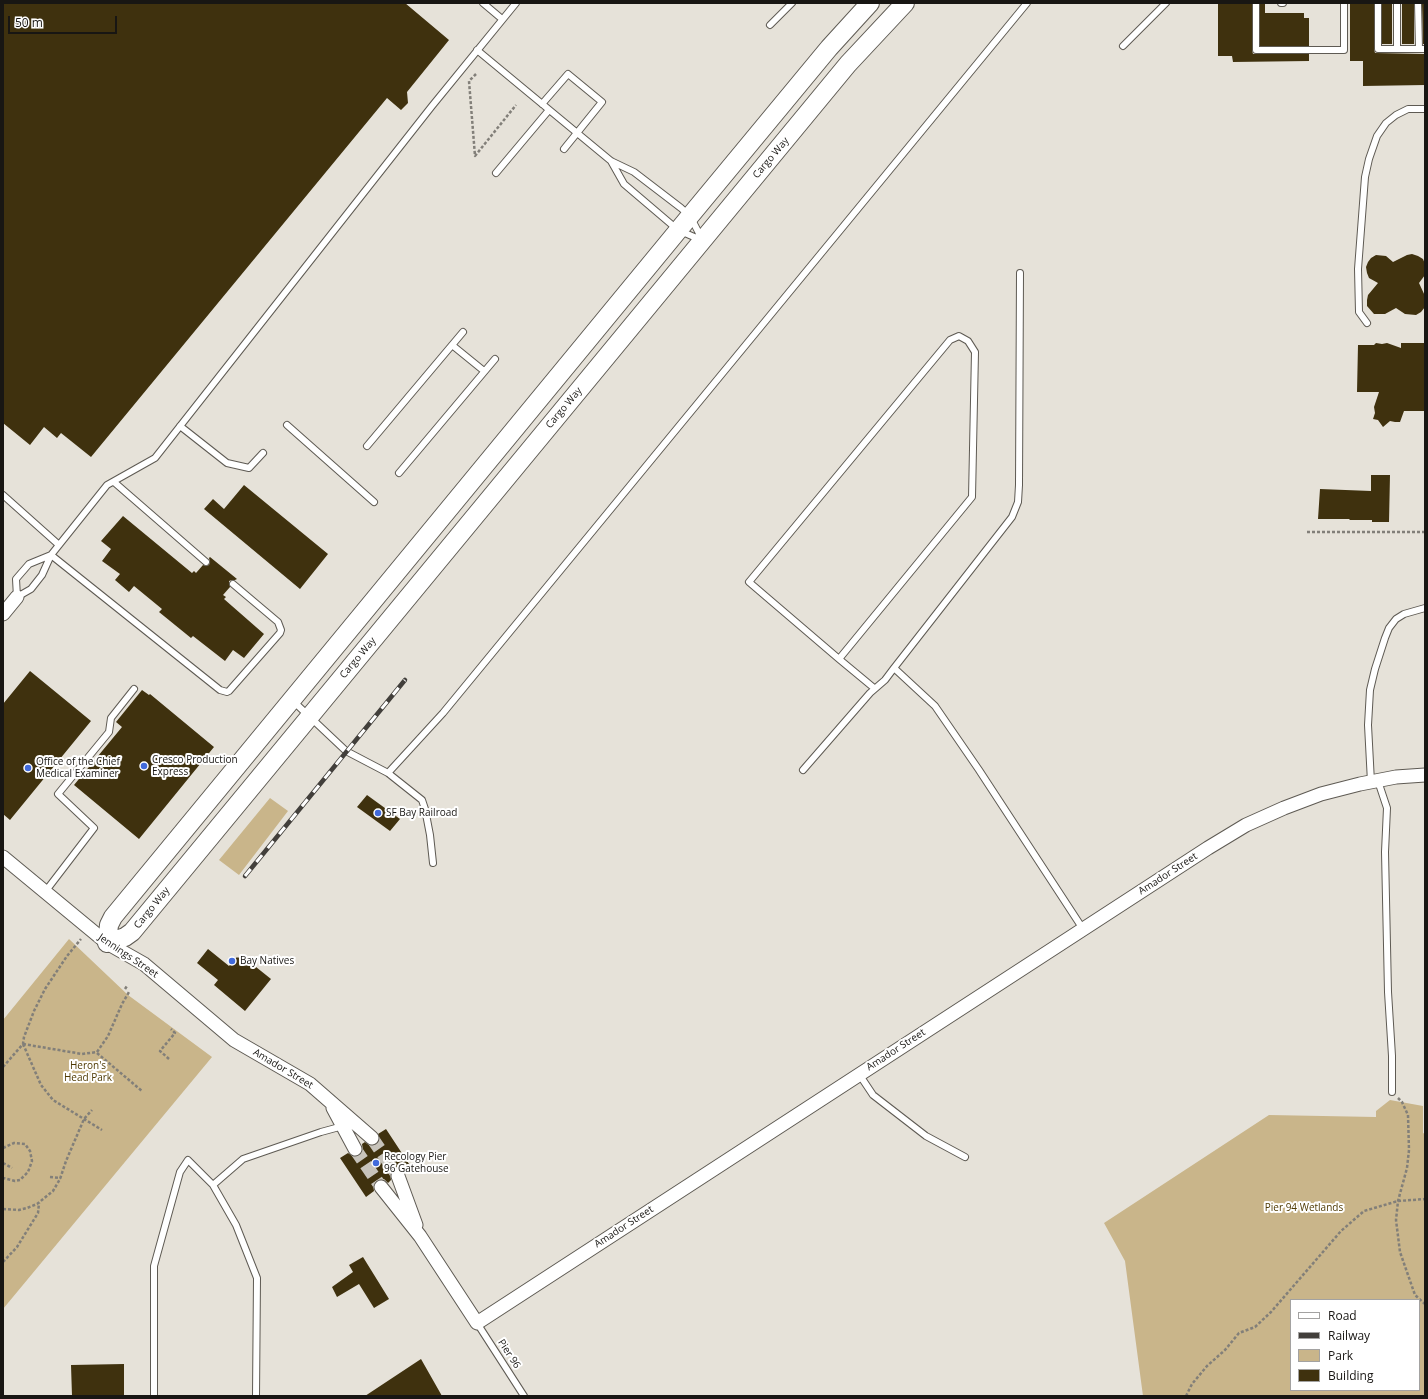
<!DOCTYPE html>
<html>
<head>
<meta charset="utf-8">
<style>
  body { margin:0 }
  #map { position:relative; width:1428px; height:1399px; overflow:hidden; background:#e6e2d9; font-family:"Open Sans",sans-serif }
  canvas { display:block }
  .frame { position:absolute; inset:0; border:4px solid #181613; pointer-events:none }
  .legend { position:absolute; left:1290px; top:1299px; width:130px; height:92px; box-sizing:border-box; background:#fff; border:1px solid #a3a2a1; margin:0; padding:5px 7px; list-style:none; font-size:12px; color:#181613 }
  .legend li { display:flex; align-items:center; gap:8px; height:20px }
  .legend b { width:20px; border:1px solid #a3a2a1 }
  .scale { position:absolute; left:8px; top:16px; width:109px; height:18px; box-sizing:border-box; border:2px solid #181613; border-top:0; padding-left:5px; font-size:12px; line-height:14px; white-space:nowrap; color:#181613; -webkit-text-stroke:3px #fff; paint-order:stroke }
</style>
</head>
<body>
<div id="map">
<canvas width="1428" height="1399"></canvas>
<div class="frame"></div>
<ul class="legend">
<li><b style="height:5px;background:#fff"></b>Road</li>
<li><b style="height:5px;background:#423f3b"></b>Railway</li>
<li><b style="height:11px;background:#c9b58a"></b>Park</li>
<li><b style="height:11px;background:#3f310e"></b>Building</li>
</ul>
<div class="scale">50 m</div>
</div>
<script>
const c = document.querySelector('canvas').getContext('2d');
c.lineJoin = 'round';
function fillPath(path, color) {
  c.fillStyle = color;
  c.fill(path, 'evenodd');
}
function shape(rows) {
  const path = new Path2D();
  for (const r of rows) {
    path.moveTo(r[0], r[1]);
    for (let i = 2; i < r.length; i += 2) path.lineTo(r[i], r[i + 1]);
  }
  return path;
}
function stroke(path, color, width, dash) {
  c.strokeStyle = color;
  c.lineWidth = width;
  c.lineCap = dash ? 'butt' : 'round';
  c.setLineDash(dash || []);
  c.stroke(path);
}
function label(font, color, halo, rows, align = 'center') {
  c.font = font + ' "Open Sans",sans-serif';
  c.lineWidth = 4;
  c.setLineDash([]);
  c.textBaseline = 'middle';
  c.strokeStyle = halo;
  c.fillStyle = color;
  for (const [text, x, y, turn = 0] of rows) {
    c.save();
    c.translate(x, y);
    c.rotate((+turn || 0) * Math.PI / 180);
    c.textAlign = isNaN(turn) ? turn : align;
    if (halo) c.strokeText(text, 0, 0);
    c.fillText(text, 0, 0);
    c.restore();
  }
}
fillPath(shape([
  [270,798,288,811,239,875,219,860],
  [69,939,128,995,212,1057,3,1309,3,1020],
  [1390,1100,1423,1106,1423,1133,1425,1134,1425,1396,1143,1396,1125,1261,1104,1223,1269,1115,1376,1117,1376,1111],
  [1291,1300,1419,1300,1419,1390,1291,1390]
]), '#c9b58a');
fillPath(shape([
  [3,3,405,3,449,40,407,92,408,103,401,110,387,98,91,457,61,433,57,438,44,427,30,445,3,423],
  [1218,3,1252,3,1252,50,1253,54,1309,54,1309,61,1233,62,1232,56,1218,56],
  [1260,3,1265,3,1265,13,1304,13,1304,18,1309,18,1309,46,1260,46],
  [1350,3,1374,3,1374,49,1375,53,1425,54,1425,85,1363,86,1363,61,1350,61],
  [1382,3,1392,3,1392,44,1382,44],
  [1402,3,1414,3,1414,44,1402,44],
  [1422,3,1425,3,1425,44,1423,44],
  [1412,254,1418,256,1423,259,1425,264,1425,275,1419,283,1425,296,1425,307,1421,312,1416,315,1405,314,1396,308,1385,314,1374,314,1367,306,1367,300,1368,295,1378,283,1369,278,1367,273,1366,267,1368,262,1371,258,1376,255,1386,256,1393,262,1407,255],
  [1376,343,1382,344,1387,343,1401,348,1401,343,1425,343,1425,411,1404,411,1400,422,1395,422,1390,421,1383,427,1378,420,1373,419,1375,413,1374,407,1379,392,1357,392,1358,345,1374,345],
  [1371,475,1390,475,1389,522,1372,522,1372,520,1350,520,1349,519,1318,519,1320,489,1371,491],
  [244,485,328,554,300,589,204,509,213,499,224,509],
  [123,516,192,573,194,571,196,573,203,565,206,566,209,565,210,562,209,558,210,557,237,579,235,580,232,580,229,581,230,587,223,595,226,597,224,599,264,634,244,658,233,650,225,661,193,636,191,638,159,612,162,609,134,586,129,592,115,580,120,574,102,561,111,549,101,541],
  [30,671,91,721,10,820,3,814,3,704],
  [142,690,149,695,150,694,214,747,139,839,74,785,122,727,116,722],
  [367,795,400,819,390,831,357,807],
  [208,949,229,966,237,957,238,958,241,955,271,979,245,1011,214,985,218,980,197,963],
  [386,1129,411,1167,404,1172,400,1168,395,1169,390,1174,391,1180,388,1183,384,1179,376,1181,373,1184,374,1191,366,1197,340,1158,348,1153,354,1157,359,1156,363,1150,362,1144,365,1142,370,1146,375,1145,380,1140,378,1134],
  [363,1257,389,1299,374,1308,359,1284,337,1297,332,1287,353,1272,349,1265],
  [421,1359,442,1396,365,1396],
  [124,1364,124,1396,72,1396,71,1365]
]), '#3f310e');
stroke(shape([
  [372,1138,398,1176],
  [355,1149,381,1187]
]), '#c7c3bb', 13, [13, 6]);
const lane = shape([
  [483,3,502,19],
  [1256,3,1256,50,1344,50,1344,3],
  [1281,3,1283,3],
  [1378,3,1378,49,1425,49],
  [1397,3,1397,49],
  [1418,3,1419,49],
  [770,25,792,3],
  [1123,46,1166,3],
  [477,50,611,161,634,172,681,208,690,216,702,239],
  [542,104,568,74,602,102,564,149],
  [611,161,624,184,678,230,701,240],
  [496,173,549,110],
  [1367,323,1359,312,1358,269,1365,177,1369,159,1377,136,1386,123,1396,115,1408,109,1425,109],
  [452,345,484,371],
  [287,425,374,502],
  [180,426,227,463,249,468,263,453],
  [367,446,463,332],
  [399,473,495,359],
  [114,482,206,562],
  [3,495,59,545],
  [51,555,42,575,31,589,17,597,16,579,29,564,51,555],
  [233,584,278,622,281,630,280,633,229,691,227,692,220,690,51,555,107,485,155,458,432,106,516,3],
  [839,659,972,497,975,352,968,341,959,336,950,340,749,582,839,659,874,688],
  [894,668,1012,517,1018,502,1019,485,1020,273],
  [293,701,346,751,388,773,422,800,425,809,430,835,433,863],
  [803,770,870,693,885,680,894,668,935,706,979,770,1083,929],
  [388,773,443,713,1027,3],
  [1378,781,1387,808,1385,852,1388,992,1392,1056,1392,1092],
  [1371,782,1368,725,1370,690,1375,669,1385,638,1389,628,1396,619,1404,614,1425,608],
  [45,892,94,828,58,794,109,732,111,718,134,689],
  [859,1074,873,1095,926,1136,965,1157],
  [213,1185,243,1159,321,1132,343,1126],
  [477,1323,524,1396],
  [154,1396,154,1266,180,1172,188,1160,213,1185,236,1225,257,1278,256,1396]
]);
const street = shape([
  [3,614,17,597],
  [3,857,107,943,144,964,234,1040,310,1084,372,1138],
  [333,1108,355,1149],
  [398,1176,416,1225],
  [381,1187,420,1236,477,1323,1208,848,1246,825,1284,808,1321,794,1360,784,1396,777,1425,775]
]);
const secondary = shape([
  [870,3,829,48,690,216,113,917,109,925,107,943,125,937,132,932,848,64,905,3]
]);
stroke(lane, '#5e5a53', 8);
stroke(street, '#5e5a53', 15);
stroke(secondary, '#5e5a53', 20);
stroke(shape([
  [476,74,469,81,475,156,516,105],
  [1307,532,1425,532],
  [125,989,127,986],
  [23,1044,82,1054,97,1052,108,1036,122,1004,129,992],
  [23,1044,41,1085,53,1100,102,1130],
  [97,1053,142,1091],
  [169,1059,160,1051,175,1033,171,1029],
  [3,1067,23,1044,24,1037,34,1011,45,989,67,956,81,939],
  [1398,1098,1402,1102,1408,1115,1409,1150,1407,1168,1398,1201,1396,1220,1400,1252,1415,1295,1425,1304],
  [3,1148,14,1143,25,1144,30,1151,32,1161,28,1172,20,1180,15,1181,3,1178],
  [3,1163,12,1168],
  [50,1177,61,1178],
  [3,1209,19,1210,27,1208,37,1204,53,1191,60,1179,66,1161,84,1119,92,1110],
  [3,1262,17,1247,38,1213,39,1203],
  [1186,1396,1192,1384,1207,1366,1225,1350,1239,1333,1255,1327,1271,1312,1341,1231,1364,1211,1398,1201,1425,1199]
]), '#827f79', 2.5, [3, 2]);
stroke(lane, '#fff', 6);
stroke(street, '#fff', 13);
stroke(secondary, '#fff', 18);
const rail = shape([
  [245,876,405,680]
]);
stroke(rail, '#423f3b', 4.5);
stroke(rail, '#fff', 3, [9]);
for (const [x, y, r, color] of [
  [144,766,4,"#416adb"],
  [28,768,4,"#416adb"],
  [378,813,4,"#416adb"],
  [232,961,4,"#416adb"],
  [376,1163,4,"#416adb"]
]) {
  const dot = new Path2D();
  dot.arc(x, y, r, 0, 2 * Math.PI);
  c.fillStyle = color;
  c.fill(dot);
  stroke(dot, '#fff', 1.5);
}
label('10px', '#181613', '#fff', [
  ["Cargo Way",771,158,-50],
  ["Cargo Way",564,408,-50],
  ["Cargo Way",358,658,-50],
  ["Amador Street",1168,874,-33],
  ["Cargo Way",152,908,-51],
  ["Jennings Street",128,956,34],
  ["Amador Street",896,1050,-33],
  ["Amador Street",283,1069,31],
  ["Amador Street",624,1227,-33],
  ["Pier 96",509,1354,57]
]);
label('10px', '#181613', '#fff', [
  ["Cresco Production",152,760],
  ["Express",152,772],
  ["Office of the Chief",36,762],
  ["Medical Examiner",36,774],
  ["SF Bay Railroad",386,813],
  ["Bay Natives",240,961],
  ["Recology Pier",384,1157],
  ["96 Gatehouse",384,1169]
], 'left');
label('10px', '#4f3a03', '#fff', [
  ["Heron's",88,1066],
  ["Head Park",88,1078],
  ["Pier 94 Wetlands",1304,1208]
]);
</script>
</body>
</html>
